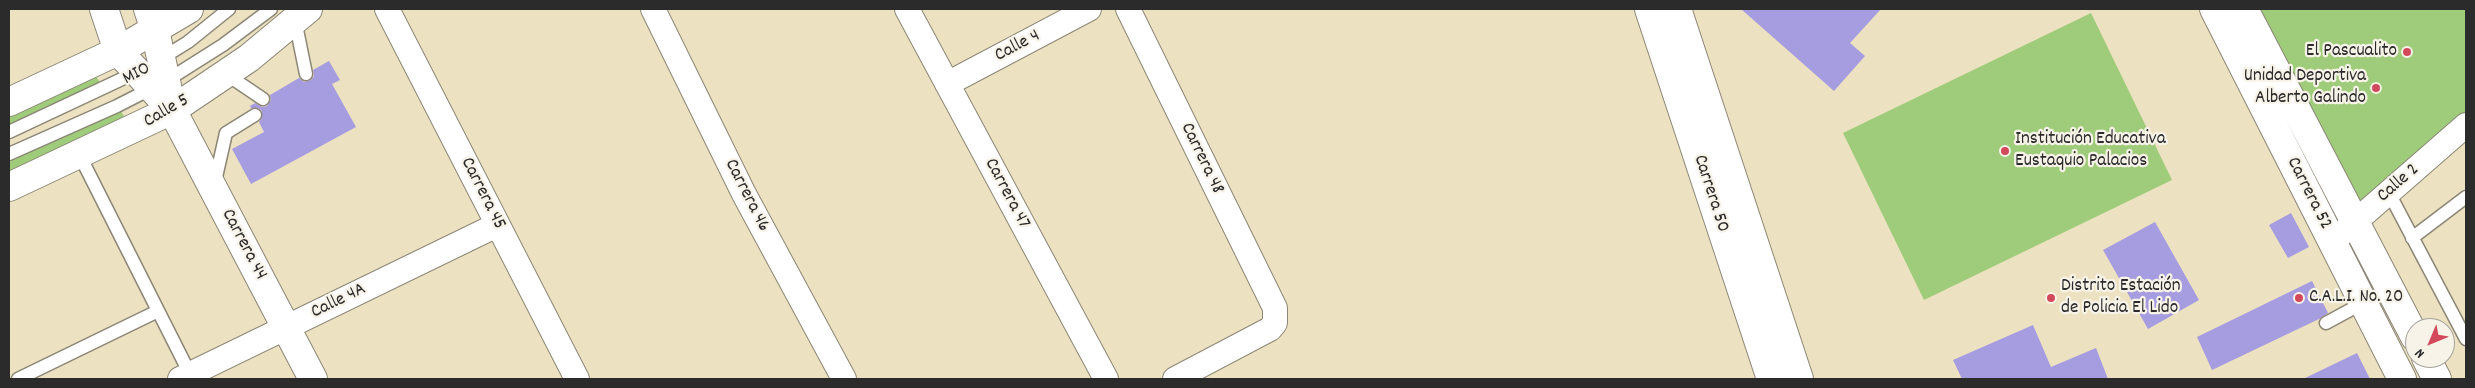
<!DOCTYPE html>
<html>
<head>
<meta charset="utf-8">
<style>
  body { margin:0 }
  #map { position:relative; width:2475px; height:388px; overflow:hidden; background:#ece1c0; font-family:Dekko,sans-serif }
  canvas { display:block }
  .frame { position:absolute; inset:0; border:10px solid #2b2b2b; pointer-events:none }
  .north { position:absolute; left:2405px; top:318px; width:50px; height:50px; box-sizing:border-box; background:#f7f3e8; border:1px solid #a5a39c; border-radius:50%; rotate:225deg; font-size:14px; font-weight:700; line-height:20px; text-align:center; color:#2b2b2b }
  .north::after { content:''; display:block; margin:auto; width:18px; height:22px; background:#d1495b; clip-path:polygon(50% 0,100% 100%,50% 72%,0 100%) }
</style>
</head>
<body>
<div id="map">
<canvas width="2475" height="388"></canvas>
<div class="frame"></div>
<div class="north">N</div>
</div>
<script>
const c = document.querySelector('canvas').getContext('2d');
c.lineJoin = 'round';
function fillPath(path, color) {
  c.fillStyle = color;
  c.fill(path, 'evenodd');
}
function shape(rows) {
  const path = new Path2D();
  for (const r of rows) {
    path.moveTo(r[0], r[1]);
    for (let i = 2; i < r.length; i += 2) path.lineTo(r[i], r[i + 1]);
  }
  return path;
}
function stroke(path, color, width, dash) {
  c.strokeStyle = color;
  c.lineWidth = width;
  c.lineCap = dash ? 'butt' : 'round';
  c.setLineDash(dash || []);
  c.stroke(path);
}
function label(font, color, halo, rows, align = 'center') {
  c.font = font + ' Dekko,sans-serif';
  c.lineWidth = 4.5;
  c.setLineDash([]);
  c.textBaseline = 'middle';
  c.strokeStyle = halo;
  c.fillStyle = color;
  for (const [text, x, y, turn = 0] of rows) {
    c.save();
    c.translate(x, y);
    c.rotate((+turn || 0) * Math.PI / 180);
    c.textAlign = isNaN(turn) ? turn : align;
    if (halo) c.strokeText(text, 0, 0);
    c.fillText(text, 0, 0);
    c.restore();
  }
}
fillPath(shape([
  [2244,9,2466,9,2466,125,2356,223],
  [2091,13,2172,180,1924,300,1843,133],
  [88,65,104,88,9,132,9,102],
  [117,106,134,130,9,187,9,154]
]), '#9fcc7a');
fillPath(shape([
  [1741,9,1881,9,1850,43,1865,56,1834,91],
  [329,61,340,80,332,84,356,127,251,184,232,149,264,132,259,122,262,118,262,111,258,108,251,108,250,106,255,103,262,107,267,106,271,100,270,95,299,78,304,82,311,80,314,76,313,70],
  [2291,213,2309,247,2288,258,2269,225],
  [2155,222,2199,300,2148,329,2103,250],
  [2312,281,2328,313,2319,319,2212,370,2197,337],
  [2033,325,2051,367,2096,348,2108,379,1962,379,1953,360],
  [2357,353,2370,379,2303,379]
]), '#a69ce0');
const service = shape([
  [295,20,306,74],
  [159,60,188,42,229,9],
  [226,74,263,99],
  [9,132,139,71],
  [9,154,117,106,166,81,223,45,271,9],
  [79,154,190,374],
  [214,186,226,133,255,115],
  [2389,193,2466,339],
  [2412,238,2466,197],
  [2326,323,2363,303],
  [18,379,158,311]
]);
const minor = shape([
  [387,9,577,379],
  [653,9,744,194,844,379],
  [907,9,1106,379],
  [1128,9,1275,308,1275,323,1270,329,1175,379],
  [947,84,1089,9],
  [2332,242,2466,125],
  [180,379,497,225]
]);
const tertiary = shape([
  [1649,9,1771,379],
  [1677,9,1799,379],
  [172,110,313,379]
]);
const secondary = shape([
  [104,9,118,51,172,110],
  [148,9,155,30,172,109],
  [2214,9,2402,379],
  [2244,9,2415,337],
  [2426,358,2437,379]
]);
const primary = shape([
  [9,102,118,51,189,9],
  [9,187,172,110,249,58,308,9]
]);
stroke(service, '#8c8676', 15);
stroke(minor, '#8c8676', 26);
stroke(tertiary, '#8c8676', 30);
stroke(secondary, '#8c8676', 30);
stroke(primary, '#8c8676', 30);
stroke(service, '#fff', 12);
stroke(minor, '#fff', 24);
stroke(tertiary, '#fff', 28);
stroke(secondary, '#fff', 28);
stroke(primary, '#fff', 28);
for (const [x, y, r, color] of [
  [2407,52,5,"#d1495b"],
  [2376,88,5,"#d1495b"],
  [2005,151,5,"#d1495b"],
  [2051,298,5,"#d1495b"],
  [2299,298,5,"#d1495b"]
]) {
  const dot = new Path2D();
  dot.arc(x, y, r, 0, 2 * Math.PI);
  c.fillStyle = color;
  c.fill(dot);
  stroke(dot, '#f7f3e8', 2);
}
label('19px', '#2b2b2b', '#f7f3e8', [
  ["Calle 4",1018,47,-28],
  ["MIO",137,75,-28],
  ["Calle 5",167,112,-30],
  ["Carrera 48",1201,159,64],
  ["Calle 2",2399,184,-41],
  ["Carrera 45",482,194,63],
  ["Carrera 47",1006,194,62],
  ["Carrera 50",1710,194,72],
  ["Carrera 52",2308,194,63],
  ["Carrera 46",746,196,63],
  ["Carrera 44",243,245,62],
  ["Calle 4A",339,302,-26]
]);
label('19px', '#2b2b2b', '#f7f3e8', [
  ["El Pascualito",2397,52,"right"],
  ["Unidad Deportiva",2366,77,"right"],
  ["Alberto Galindo",2366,99,"right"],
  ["Institución Educativa",2015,140],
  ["Eustaquio Palacios",2015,162],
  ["Distrito Estación",2061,287],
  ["de Policia El Lido",2061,309],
  ["C.A.L.I. No. 20",2309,298]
], 'left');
</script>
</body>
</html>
